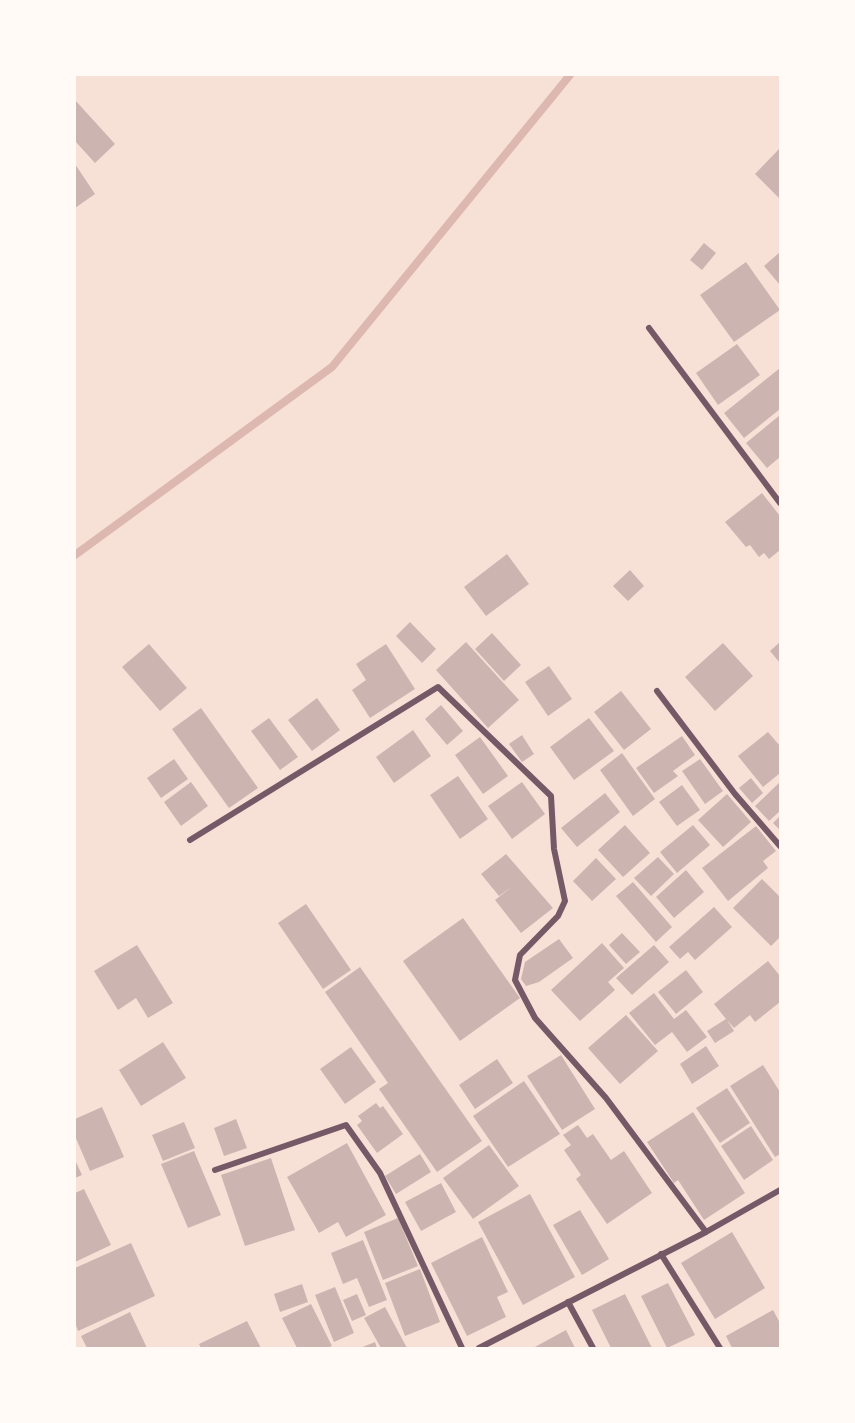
<!DOCTYPE html>
<html>
<head>
<meta charset="utf-8">
<style>
  body { margin:0 }
  #map { position:relative; width:855px; height:1423px; overflow:hidden; background:#f7e1d7; font-family:Inter,sans-serif }
  canvas { display:block }
  .frame { position:absolute; inset:0; border:76px solid #fffaf5; pointer-events:none }
</style>
</head>
<body>
<div id="map">
<canvas width="855" height="1423"></canvas>
<div class="frame"></div>
</div>
<script>
const c = document.querySelector('canvas').getContext('2d');
c.lineJoin = 'round';
function shape(rows) {
  const path = new Path2D();
  for (const r of rows) {
    path.moveTo(r[0], r[1]);
    for (let i = 2; i < r.length; i += 2) path.lineTo(r[i], r[i + 1]);
  }
  return path;
}
function stroke(path, color, width, dash) {
  c.strokeStyle = color;
  c.lineWidth = width;
  c.lineCap = dash ? 'butt' : 'round';
  c.setLineDash(dash || []);
  c.stroke(path);
}
function fillPath(path, color) {
  c.fillStyle = color;
  c.fill(path, 'evenodd');
}
stroke(shape([
  [75,555,332,367,570,75]
]), '#dcb8b0', 8);
fillPath(shape([
  [75,100,115,144,95,163,75,141],
  [780,148,780,199,755,174],
  [75,164,95,194,75,208],
  [704,243,716,253,702,270,690,260],
  [780,252,780,285,764,266],
  [746,262,780,310,734,342,700,295],
  [737,344,760,375,718,405,696,373],
  [780,368,780,409,744,438,724,413],
  [780,415,780,457,767,468,746,443],
  [762,493,780,516,780,550,769,559,764,553,759,557,750,545,746,547,725,522],
  [507,554,529,584,486,616,464,587],
  [630,570,644,586,628,601,613,586],
  [410,622,436,649,422,663,396,636],
  [492,633,521,665,504,681,475,649],
  [466,642,519,700,488,728,436,670],
  [780,642,780,663,770,651],
  [723,643,753,676,715,711,685,677],
  [149,644,187,688,160,711,122,667],
  [386,644,415,689,370,718,352,690,366,680,356,664],
  [549,666,572,699,548,716,525,682],
  [621,691,651,729,624,750,594,712],
  [317,698,340,730,312,751,288,720],
  [441,705,463,731,447,745,425,719],
  [201,708,258,788,229,808,172,729],
  [269,718,298,757,280,770,251,731],
  [589,718,614,751,574,780,550,747],
  [413,730,431,756,394,783,376,757],
  [768,732,780,746,780,773,763,787,738,756],
  [522,735,534,754,522,762,509,744],
  [682,736,695,755,673,771,678,776,654,793,636,768],
  [480,737,508,776,483,794,455,755],
  [622,753,655,799,633,816,600,770],
  [174,759,188,779,161,798,147,778],
  [700,759,723,791,705,804,682,771],
  [458,776,488,819,460,839,430,795],
  [751,778,763,793,752,803,739,788],
  [191,782,208,806,181,826,164,802],
  [522,782,545,814,512,839,488,806],
  [780,782,780,811,769,821,755,806],
  [682,785,700,810,677,826,659,802],
  [605,793,620,812,577,847,561,828],
  [727,794,751,822,723,847,698,820],
  [780,816,780,830,773,823],
  [625,825,650,853,623,877,598,850],
  [693,825,710,845,677,873,660,852],
  [756,826,776,851,763,861,768,868,728,901,702,868],
  [506,854,553,908,521,933,495,900,513,886,499,896,481,874],
  [658,857,674,874,651,896,634,878],
  [596,858,616,879,592,901,573,881],
  [686,870,704,892,674,918,656,897],
  [762,879,780,897,780,937,771,946,733,908],
  [633,882,672,927,656,942,616,896],
  [306,904,351,970,323,989,278,923],
  [714,907,732,927,695,960,688,952,680,959,669,947],
  [463,918,520,998,460,1041,403,961],
  [622,933,640,952,626,964,609,945],
  [559,939,573,958,539,982,526,986,521,979,525,962],
  [602,943,624,968,608,982,615,990,580,1021,551,990],
  [137,945,173,1003,148,1018,136,998,118,1010,94,971],
  [654,945,669,962,632,995,616,978],
  [768,961,780,976,780,1002,755,1022,750,1015,734,1028,727,1020,734,1031,715,1043,707,1031,726,1019,714,1004],
  [360,967,482,1141,437,1172,379,1089,388,1083,325,992],
  [686,970,703,992,676,1014,658,992],
  [654,993,674,1019,686,1010,707,1037,687,1052,672,1032,655,1045,629,1013],
  [626,1015,658,1051,620,1084,588,1048],
  [163,1042,186,1078,141,1106,119,1070],
  [706,1046,719,1066,692,1084,680,1064],
  [351,1047,376,1082,345,1104,320,1069],
  [561,1055,595,1109,562,1130,527,1076],
  [497,1059,513,1083,475,1109,459,1085],
  [763,1065,780,1092,780,1154,775,1157,730,1086],
  [524,1081,560,1134,508,1167,473,1116],
  [727,1088,750,1123,720,1143,696,1108],
  [376,1103,380,1108,383,1106,403,1134,377,1153,357,1125,362,1121,358,1116],
  [102,1107,124,1157,90,1171,75,1136,75,1119],
  [693,1112,745,1193,704,1220,678,1180,674,1183,647,1142],
  [236,1119,247,1148,224,1156,214,1128],
  [184,1122,195,1148,163,1161,152,1135],
  [578,1125,587,1138,593,1134,611,1160,624,1151,652,1193,607,1224,576,1179,581,1175,564,1150,571,1145,563,1135],
  [751,1126,773,1160,744,1180,721,1146],
  [347,1143,386,1215,346,1237,338,1222,319,1233,287,1177],
  [489,1145,519,1186,473,1219,443,1178],
  [194,1151,221,1215,188,1228,161,1164],
  [420,1154,431,1172,396,1194,385,1176],
  [271,1158,295,1230,245,1246,221,1175],
  [75,1160,82,1175,75,1178],
  [441,1183,456,1212,421,1231,405,1202],
  [84,1189,111,1245,75,1262,75,1193],
  [530,1194,575,1277,523,1305,478,1222],
  [580,1210,609,1259,582,1275,553,1225],
  [398,1218,418,1266,383,1280,364,1232],
  [732,1232,765,1288,715,1319,681,1263],
  [482,1237,508,1292,497,1297,506,1317,467,1336,431,1263],
  [363,1240,387,1300,369,1307,357,1278,343,1284,331,1253],
  [131,1243,155,1296,78,1331,75,1323,75,1268],
  [420,1269,440,1322,405,1336,385,1283],
  [668,1283,695,1335,667,1348,641,1296],
  [302,1284,308,1302,280,1312,274,1294],
  [335,1287,354,1333,334,1342,315,1295],
  [357,1294,366,1315,352,1321,343,1300],
  [625,1294,652,1348,611,1348,592,1310],
  [311,1304,332,1346,327,1348,297,1348,282,1318],
  [385,1307,407,1348,381,1348,364,1318],
  [773,1310,780,1323,780,1348,732,1348,726,1336],
  [130,1312,147,1348,87,1348,81,1336],
  [247,1321,261,1348,201,1348,199,1344],
  [566,1330,575,1348,533,1348],
  [375,1342,377,1348,360,1348]
]), '#ccb4b1');
stroke(shape([
  [649,328,780,503],
  [657,691,735,794,780,846],
  [190,840,438,687,551,796,554,849,565,901,558,916,520,955,515,980,535,1018,606,1098,706,1232],
  [215,1170,346,1125,380,1173,462,1348],
  [661,1254,720,1348],
  [568,1302,593,1348],
  [479,1348,706,1232,780,1190]
]), '#755966', 6);
</script>
</body>
</html>
